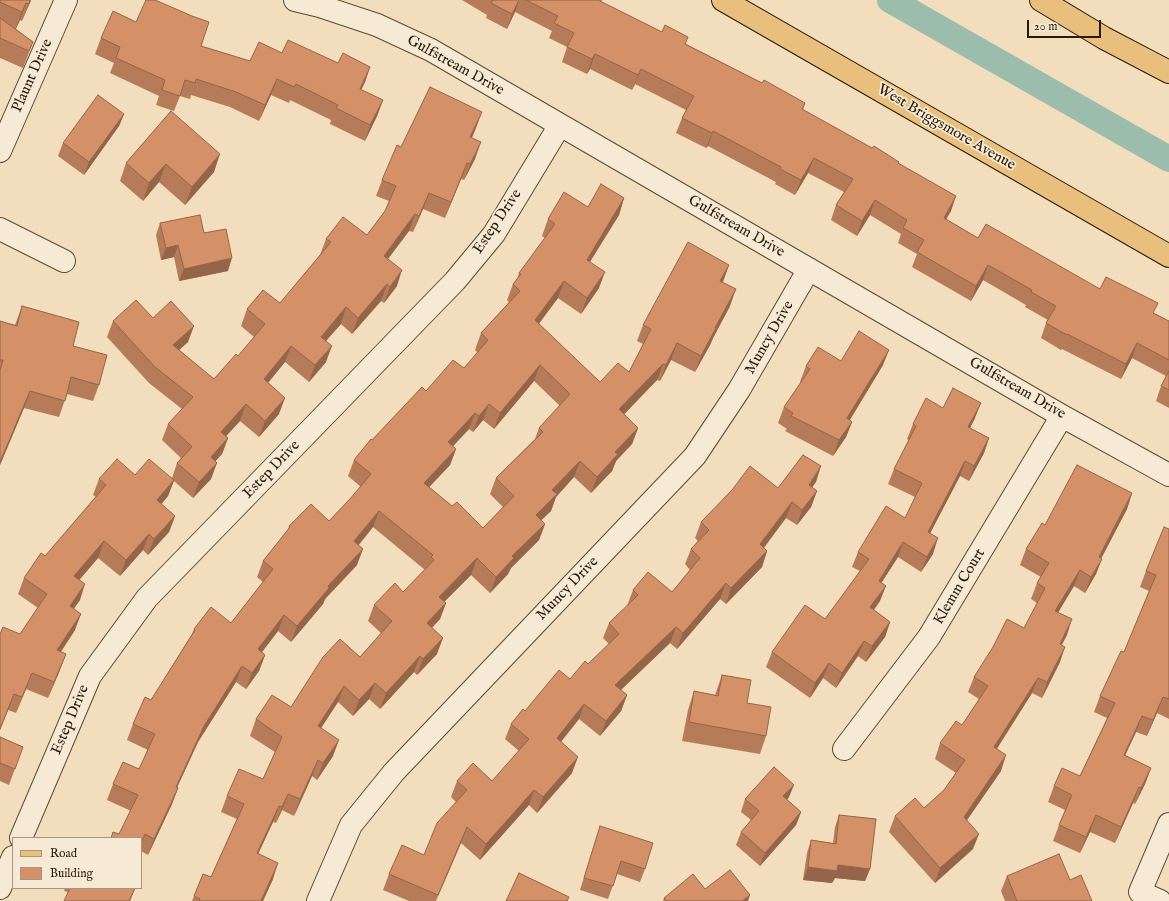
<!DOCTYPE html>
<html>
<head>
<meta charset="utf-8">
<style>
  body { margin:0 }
  #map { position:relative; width:1169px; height:901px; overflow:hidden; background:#f2debd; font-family:"IM FELL English",serif }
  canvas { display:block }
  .legend { position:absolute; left:12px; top:837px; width:130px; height:52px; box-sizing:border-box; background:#f7ead4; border:1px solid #a49782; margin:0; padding:5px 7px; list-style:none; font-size:12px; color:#271a07 }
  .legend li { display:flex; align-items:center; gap:8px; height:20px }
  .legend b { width:20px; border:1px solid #a49782 }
  .scale { position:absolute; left:1027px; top:20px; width:74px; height:18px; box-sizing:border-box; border:2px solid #271a07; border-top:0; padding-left:5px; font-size:12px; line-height:14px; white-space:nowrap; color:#271a07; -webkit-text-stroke:3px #f7ead4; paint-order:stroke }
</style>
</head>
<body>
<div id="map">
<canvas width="1169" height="901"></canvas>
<ul class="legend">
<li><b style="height:5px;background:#e9bf7e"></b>Road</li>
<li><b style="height:11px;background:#d49067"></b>Building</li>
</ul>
<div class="scale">20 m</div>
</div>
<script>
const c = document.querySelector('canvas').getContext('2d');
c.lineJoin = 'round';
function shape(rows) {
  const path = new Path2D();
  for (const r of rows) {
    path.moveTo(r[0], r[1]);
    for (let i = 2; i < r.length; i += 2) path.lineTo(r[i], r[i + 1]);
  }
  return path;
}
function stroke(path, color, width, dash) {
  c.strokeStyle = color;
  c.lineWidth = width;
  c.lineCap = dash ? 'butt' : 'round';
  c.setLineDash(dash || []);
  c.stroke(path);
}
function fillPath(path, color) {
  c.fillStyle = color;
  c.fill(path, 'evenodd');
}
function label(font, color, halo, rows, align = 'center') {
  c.font = font + ' "IM FELL English",serif';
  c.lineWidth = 3.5;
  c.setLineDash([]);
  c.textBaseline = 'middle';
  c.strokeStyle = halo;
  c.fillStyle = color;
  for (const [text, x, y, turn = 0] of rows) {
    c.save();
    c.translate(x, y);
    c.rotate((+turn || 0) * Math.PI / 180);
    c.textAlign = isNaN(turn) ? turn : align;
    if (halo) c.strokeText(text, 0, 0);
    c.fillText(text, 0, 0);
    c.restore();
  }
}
stroke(shape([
  [890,0,1169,159]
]), '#9cbdac', 26);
const minor = shape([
  [295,0,320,6,377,25,431,50,1062,416,1169,475],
  [0,151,66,0],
  [0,229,64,261],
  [844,749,929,637,1062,416],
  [21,838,90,676,147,598,455,281,494,234,560,125],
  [0,888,13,857],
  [318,901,351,825,394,772,695,456,739,390,809,269],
  [1160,901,1140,892,1169,824]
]);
const major = shape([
  [723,0,1169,256],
  [1041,0,1104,38,1169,72]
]);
stroke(minor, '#5a4b34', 24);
stroke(major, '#271a07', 24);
stroke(minor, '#f7ead4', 22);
stroke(major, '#e9bf7e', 22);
fillPath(shape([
  [0,0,31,0,22,21,20,20,16,29,33,42,23,68,0,58],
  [462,0,602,0,601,2,686,44,762,83,805,103,803,110,872,148,899,162,899,163,951,211,946,219,978,238,1100,289,1154,313,1169,321,1169,408,1156,401,1161,386,1166,376,1132,358,1121,379,1062,349,1061,350,1041,338,1046,323,1048,320,1025,307,1026,305,983,280,971,301,912,267,917,254,898,243,901,234,870,215,857,236,831,220,836,205,844,192,808,173,795,195,775,184,776,182,708,146,706,148,676,133,682,118,686,110,635,84,632,90,590,69,587,74,562,62,567,47,549,38,552,31,515,12,507,29,486,18,487,15],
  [136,22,201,46,250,61,282,53,338,63,370,67,365,82,361,90,383,100,377,116,365,141,330,124,331,120,290,100,289,103,271,95,259,121,230,107,191,95,190,99,180,96,174,111,156,105,159,96,110,73,114,63,95,54,101,38],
  [171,111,214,172,185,205,159,182,143,201,120,181,126,163],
  [124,114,119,126,84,175,58,156,63,143],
  [476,128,472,138,475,159,464,180,461,179,445,218,423,209,413,232,409,231,388,259,397,286,384,303,381,301,352,334,341,324,326,341,326,362,309,382,285,362,268,383,279,414,259,437,240,421,226,436,228,438,222,454,215,461,211,479,193,498,174,481,168,496,161,504,175,516,169,532,148,555,143,550,120,576,98,558,79,580,80,600,73,609,75,630,61,652,60,670,48,698,26,689,16,713,8,710,0,730,0,634,20,634,38,608,18,594,24,578,45,556,96,497,93,495,99,479,135,475,172,478,177,463,181,458,162,440,168,424,182,409,149,383,107,337,113,321,153,318,188,342,179,350,214,379,238,356,254,337,241,326,247,309,280,303,320,255,326,239,367,235,385,211,389,201,376,196,382,180,401,147],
  [624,198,619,215,590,262,599,288,581,314,558,298,539,324,600,382,629,372,643,344,637,341,643,325,729,265,723,282,730,306,713,338,710,345,695,372,671,360,660,381,657,380,624,414,638,428,632,444,616,461,612,471,591,493,574,477,556,497,551,511,541,520,545,524,539,540,511,568,508,574,490,593,471,575,444,602,446,603,440,619,432,628,437,654,417,675,414,672,380,709,369,699,353,716,338,702,321,728,333,756,317,780,312,776,294,816,282,810,276,823,273,822,258,854,273,879,263,901,192,901,203,874,211,877,237,819,221,812,227,796,263,779,275,752,250,736,256,719,291,707,360,657,381,633,368,621,374,605,403,592,425,570,373,527,359,545,357,565,325,599,323,604,291,642,278,631,262,652,265,655,259,671,246,689,236,682,198,742,177,787,178,788,172,804,148,855,141,851,141,838,119,834,131,811,107,800,113,784,139,769,148,750,127,740,133,724,151,700,192,634,194,629,231,623,263,582,257,577,263,561,288,530,289,526,329,521,349,500,361,487,348,476,354,460,372,440,426,391,464,368,478,353,475,350,481,333,509,302,507,300,513,284,517,279,519,273,545,238,542,236,548,219,588,207],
  [534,381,560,406,539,428,535,439,496,478,490,494,503,507,483,528,452,506,429,487,450,465,456,449,453,446,469,429,473,432,483,420,494,429],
  [160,223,228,271,179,281,174,257,161,260,156,235],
  [22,306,73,346,99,385,93,401,67,394,59,417,24,408,0,465,0,321,15,325],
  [841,361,883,365,850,420,852,422,846,437,833,456,785,431,787,429,778,423,784,407,801,382,800,382,806,366],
  [943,408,975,418,970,428,989,438,984,453,969,481,960,476,930,533,933,554,921,572,898,557,881,583,880,601,874,610,890,622,885,637,866,662,858,656,836,688,823,678,810,698,766,667,772,652,825,619,860,571,852,567,858,552,905,518,915,497,888,484,894,469,909,440,907,439,913,424],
  [816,482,812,487,817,491,811,507,797,525,786,518,764,548,767,551,762,567,726,604,720,599,677,649,670,643,621,690,627,695,621,711,600,736,579,719,561,742,572,773,537,813,529,805,480,860,461,843,436,901,409,901,383,890,389,874,424,855,456,802,451,797,457,781,492,781,519,751,505,739,511,724,525,711,570,679,588,664,609,644,603,638,609,623,627,606,633,590,672,592,690,570,685,564,691,549,698,541,695,538,701,522,778,488],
  [1132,493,1127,509,1101,559,1096,574,1085,593,1074,586,1058,612,1067,635,1061,645,1060,662,1042,698,1032,693,997,749,1001,771,967,820,973,849,935,883,889,832,895,816,924,808,944,790,956,773,935,759,940,743,962,725,979,699,968,692,974,677,1024,628,1037,603,1031,599,1037,583,1041,577,1020,565,1026,549,1045,525],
  [1169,529,1169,719,1157,713,1147,736,1136,732,1125,755,1151,768,1145,784,1135,804,1133,803,1115,843,1090,832,1080,853,1053,841,1059,825,1065,810,1048,802,1054,786,1080,776,1107,718,1094,712,1100,696,1124,652,1149,591,1140,587,1146,571],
  [722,675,766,736,760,754,682,741,688,710,694,691,715,695],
  [0,737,23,747,9,785,0,781],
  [789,797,787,800,801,812,796,825,760,866,736,845,741,832,751,820,741,812,745,799],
  [839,815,870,869,865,881,835,878,832,883,803,880,807,853,811,840,833,843,835,827],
  [600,826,645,869,640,882,617,874,608,899,580,890],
  [1007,876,1070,880,1092,901,1005,901,1001,891],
  [65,888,135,888,130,901,68,892,64,891],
  [705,889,742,901,663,901,664,898]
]), '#b67c59');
fillPath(shape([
  [30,0,31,0,22,21],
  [519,0,515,12,507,29,512,14],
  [26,3,20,20,15,30,22,12],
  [595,54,590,69,587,74,592,59],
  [370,67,365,82,354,104,360,89],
  [641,69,635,84,632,90,638,75],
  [277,79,271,95,259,121,265,105],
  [383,100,377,116,365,141,370,125],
  [482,112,476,128,464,154,470,137],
  [124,114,119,126,84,175,89,162],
  [713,131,708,146,706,148,712,133],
  [481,142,475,159,464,180,470,164],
  [220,154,214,172,185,205,192,187],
  [814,158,808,173,795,195,801,180],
  [467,163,461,179,445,218,451,202],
  [166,164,159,182,143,201,149,183],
  [429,193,423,209,413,232,419,216],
  [956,196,951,211,938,233,944,218],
  [624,198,619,215,581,276,587,260],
  [875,200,870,215,857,236,862,221],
  [415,214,409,231,378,272,384,256],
  [178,245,174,257,161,260,166,248],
  [232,258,228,271,179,281,184,269],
  [729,265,723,281,714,297,720,281],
  [988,265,983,280,971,301,976,286],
  [402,270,397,286,384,303,390,287],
  [605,272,599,288,581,314,587,298],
  [564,281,558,298,529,336,535,320],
  [387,284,381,301,352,334,358,318],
  [736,289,730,306,713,338,710,345,695,372,701,356,715,328],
  [346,307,341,324,315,353,321,337],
  [194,326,188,342,167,361,173,345],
  [677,343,671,360,660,381,666,365],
  [1137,343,1132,358,1121,379,1126,364],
  [291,346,285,362,258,395,264,379],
  [332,346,326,362,309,382,315,365],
  [889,350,883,365,841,434,847,418],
  [663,364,657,380,613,426,619,409],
  [540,365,534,381,494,429,500,413],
  [30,391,24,408,0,465,0,462],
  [285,398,279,414,259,437,265,421],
  [981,403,975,418,963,442,968,427],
  [246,404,240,421,215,448,221,432],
  [489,404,483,420,473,432,479,416],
  [475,413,469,429,442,458,448,442],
  [852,422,846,437,833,456,839,440],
  [638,428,632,444,616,461,612,471,591,493,597,477,615,452],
  [228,438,222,454,205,473,211,457],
  [989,438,984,453,969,481,974,466],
  [456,449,450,465,418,499,424,483],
  [580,461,574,477,556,497,551,511,530,531,536,515,552,490],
  [965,461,960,476,923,547,928,532],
  [217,463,211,479,193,498,199,482],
  [821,466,816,482,803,500,809,485],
  [174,480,168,496,151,517,157,500],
  [817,491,811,507,797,525,802,510],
  [1132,493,1127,509,1097,566,1102,559,1096,574,1085,593,1091,577,1099,557],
  [792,502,786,518,754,560,760,544],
  [379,511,373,527,348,557,354,541],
  [175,516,169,532,148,555,154,539],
  [545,524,539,540,511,568,508,574,490,593,496,577,512,556],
  [149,534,143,550,120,576,126,560],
  [938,538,933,554,921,572,927,557],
  [104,541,98,558,69,592,74,576],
  [903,542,898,557,873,596,879,581],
  [363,549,357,565,325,599,323,604,291,642,297,626,328,586],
  [767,551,762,567,726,604,731,588],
  [477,558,471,575,433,613,439,597],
  [1080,570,1074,586,1050,626,1055,611],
  [726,583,720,599,677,649,683,633],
  [85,584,80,600,64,623,70,606],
  [886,586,880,601,864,622,870,607],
  [446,603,440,619,421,639,427,623],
  [81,614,75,630,51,666,57,650],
  [284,615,278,631,252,665,258,649],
  [1072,619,1067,635,1054,660,1060,644],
  [890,622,885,637,866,662,872,646],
  [676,627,670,643,609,701,615,685],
  [443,638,437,654,417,675,423,659],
  [864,641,858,656,836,688,842,673],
  [1065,647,1060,662,1042,698,1047,682],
  [66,654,60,670,48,698,54,682],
  [265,655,259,671,246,689,252,673],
  [420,656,414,672,380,709,386,693],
  [829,663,823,678,810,698,815,683],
  [242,666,236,682,198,742,170,803,176,787,204,726],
  [32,673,26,689,16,713,22,697],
  [1038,678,1032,693,988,762,994,747],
  [375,683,369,699,353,716,359,700],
  [344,686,338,702,312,742,318,726],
  [14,694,8,710,0,730,0,729],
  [627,695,621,711,600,736,606,721],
  [1163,697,1157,713,1147,736,1153,720],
  [584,704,579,719,551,754,557,738],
  [1142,716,1136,732,1118,771,1124,755],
  [339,740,333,756,317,780,323,763],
  [1006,755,1001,771,958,833,964,817],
  [578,757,572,773,537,813,543,797],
  [318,760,312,776,294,816,300,799],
  [1151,768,1145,784,1135,804,1141,788],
  [794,785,789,797,779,809,783,796],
  [1139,787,1133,803,1115,843,1121,827],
  [178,788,172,804,148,855,154,839],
  [534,790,529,805,480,860,486,844],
  [288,794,282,810,276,823,282,807],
  [279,806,273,822,251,869,257,853],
  [801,812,796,825,760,866,765,853],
  [1096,815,1090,832,1080,853,1086,837],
  [467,827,461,843,436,901],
  [979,834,973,849,935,883,940,868],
  [278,863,273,879,263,901,261,901],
  [838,865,870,869,865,881,835,878,832,883,803,880,808,867],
  [135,888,130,901,129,901],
  [750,895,748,901,742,901]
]), '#946548');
const building = shape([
  [0,0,30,0,29,4,26,3,22,12,0,2,0,0],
  [146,0,155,0,192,16,209,22,201,46,250,61,259,42,282,53,288,40,338,63,343,53,370,67,360,89,383,100,370,125,336,108,338,105,296,84,294,87,277,79,265,105,236,92,196,79,195,83,185,80,180,96,162,90,165,80,116,58,120,47,101,38,113,11,136,22,146,0],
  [492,0,519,0,512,14,491,3,493,0,492,0],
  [526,0,600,0,600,1,662,32,665,25,688,37,685,44,762,83,764,80,805,103,802,109,872,148,874,146,899,162,898,163,956,196,944,218,978,238,986,224,1100,289,1106,277,1158,303,1153,313,1169,321,1169,360,1137,343,1126,364,1067,334,1067,335,1046,323,1056,306,1031,292,1032,290,988,265,976,286,917,252,924,240,903,228,907,220,875,200,862,221,836,205,853,179,814,158,801,180,780,169,781,167,713,131,712,133,682,118,694,96,641,69,638,75,595,54,592,59,567,47,574,33,554,23,558,16,526,0],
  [0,18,33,42,29,51,0,38,0,18],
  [430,87,482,112,470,137,481,142,470,164,467,163,451,202,429,193,419,216,415,214,384,256,402,270,390,287,387,284,358,318,346,307,321,337,332,346,315,365,291,346,264,379,285,398,265,421,246,404,221,432,228,438,211,457,217,463,199,482,177,463,192,447,168,424,193,397,155,367,113,321,136,300,153,318,171,301,194,326,173,345,214,379,236,354,238,356,265,324,247,309,263,290,280,303,331,242,326,239,343,217,367,235,385,211,396,186,382,180,397,145,401,147,430,87],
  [98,95,124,114,89,162,63,143,98,95],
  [171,111,220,154,192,187,166,164,149,183,126,163,171,111],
  [601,184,624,198,587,260,605,272,587,298,564,281,535,320,600,382,618,363,629,372,651,329,643,325,688,242,729,265,720,281,736,289,715,328,716,328,701,356,677,343,666,365,663,364,619,409,638,428,615,452,618,454,597,477,580,461,552,490,557,494,536,515,545,524,512,556,514,558,496,577,477,558,439,597,446,603,427,623,443,638,423,659,420,656,386,693,375,683,359,700,344,686,318,726,339,740,323,763,318,760,300,799,288,794,282,807,279,806,257,853,278,863,261,901,199,901,200,899,194,896,203,874,211,877,244,804,227,796,239,769,263,779,282,737,256,719,272,695,291,707,323,657,340,639,360,657,392,621,374,605,395,583,403,592,434,560,431,557,433,555,379,511,354,541,363,549,328,586,329,588,297,626,284,615,258,649,265,655,252,673,242,666,204,726,176,787,178,788,154,839,145,834,141,843,141,838,111,838,113,832,119,834,138,795,113,784,123,762,139,769,155,734,133,724,145,697,151,700,195,630,194,629,211,607,231,623,273,569,263,561,290,527,289,526,311,504,329,521,349,500,371,474,354,460,371,439,372,440,422,387,426,391,453,360,464,368,488,340,481,333,520,291,513,284,521,274,519,273,555,224,548,219,564,192,588,207,601,184],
  [540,365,570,394,539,428,543,432,496,478,514,496,483,528,457,502,452,506,424,483,456,449,448,442,475,413,479,416,489,404,500,413,540,365],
  [200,215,204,233,226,229,232,258,184,269,178,245,166,248,160,223,200,215],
  [22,306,79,322,73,346,107,355,99,385,71,377,65,401,30,391,0,462,0,370,3,360,0,360,0,321,17,326,22,306],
  [859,331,889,350,847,418,852,422,839,440,791,416,793,413,784,407,810,369,806,366,818,347,841,361,859,331],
  [1169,371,1169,390,1161,386,1169,371],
  [953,388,981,403,968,427,989,438,974,466,965,461,928,532,938,538,927,557,903,542,879,581,886,586,870,607,890,622,872,646,864,641,842,673,829,663,815,683,772,652,805,605,825,619,869,559,858,552,886,506,905,518,922,483,894,469,916,426,913,424,926,398,943,408,953,388],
  [803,455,821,466,809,485,817,491,802,510,792,502,760,544,767,551,731,588,726,583,683,633,676,627,615,685,627,695,606,721,584,704,557,738,578,757,543,797,534,790,486,844,467,827,438,895,389,874,402,845,424,855,437,823,467,790,457,781,473,763,492,781,529,739,511,724,523,709,525,711,559,670,570,679,585,661,588,664,619,634,609,623,638,595,633,590,648,572,672,592,700,558,691,549,709,530,701,522,732,490,750,466,778,488,803,455],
  [117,459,135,475,149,459,174,480,157,500,175,516,154,539,149,534,126,560,104,541,74,576,85,584,70,606,81,614,57,650,66,654,54,682,32,673,22,697,14,694,0,729,0,634,3,627,20,634,47,594,24,578,41,553,45,556,106,485,99,479,117,459],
  [1077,465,1132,493,1099,557,1102,559,1091,577,1080,570,1055,611,1072,619,1060,644,1065,647,1047,682,1038,678,994,747,1006,755,964,817,979,834,940,868,895,816,915,798,924,808,944,790,965,760,940,743,956,721,962,725,988,686,974,677,993,647,1007,619,1024,628,1045,588,1037,583,1049,563,1026,549,1042,523,1045,525,1077,465],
  [1164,527,1169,529,1169,699,1163,697,1153,720,1142,716,1124,755,1151,768,1141,788,1139,787,1121,827,1096,815,1086,837,1059,825,1072,795,1054,786,1062,768,1080,776,1115,703,1100,696,1121,651,1124,652,1156,575,1146,571,1164,527],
  [722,675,751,680,747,703,771,707,766,736,689,722,694,691,718,696,722,675],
  [0,737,23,747,15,769,0,763,0,737],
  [774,767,794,785,783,796,801,812,765,853,741,832,759,811,745,799,774,767],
  [839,815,876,819,870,869,838,865,837,871,808,867,811,840,836,844,839,815],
  [600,826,653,843,645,869,621,861,613,886,584,878,600,826],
  [1059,854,1070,880,1081,875,1092,901,1017,901,1007,876,1059,854],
  [730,870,750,895,742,901,667,901,664,898,693,874,705,889,730,870],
  [519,873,569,897,567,901,506,901,519,873],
  [70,888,135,888,129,901,64,901,70,888]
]);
fillPath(building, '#d49067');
stroke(building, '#946548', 1);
label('15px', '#271a07', '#f7ead4', [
  ["Gulfstream Drive",455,66,29],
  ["Plaunt Drive",33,76,-66],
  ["West Briggsmore Avenue",946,128,30],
  ["Estep Drive",498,222,-56],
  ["Gulfstream Drive",736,227,30],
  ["Muncy Drive",770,338,-60],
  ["Gulfstream Drive",1017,389,30],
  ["Estep Drive",272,470,-46],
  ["Klemm Court",960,587,-59],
  ["Muncy Drive",568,589,-46],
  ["Estep Drive",71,720,-67]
]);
</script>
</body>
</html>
